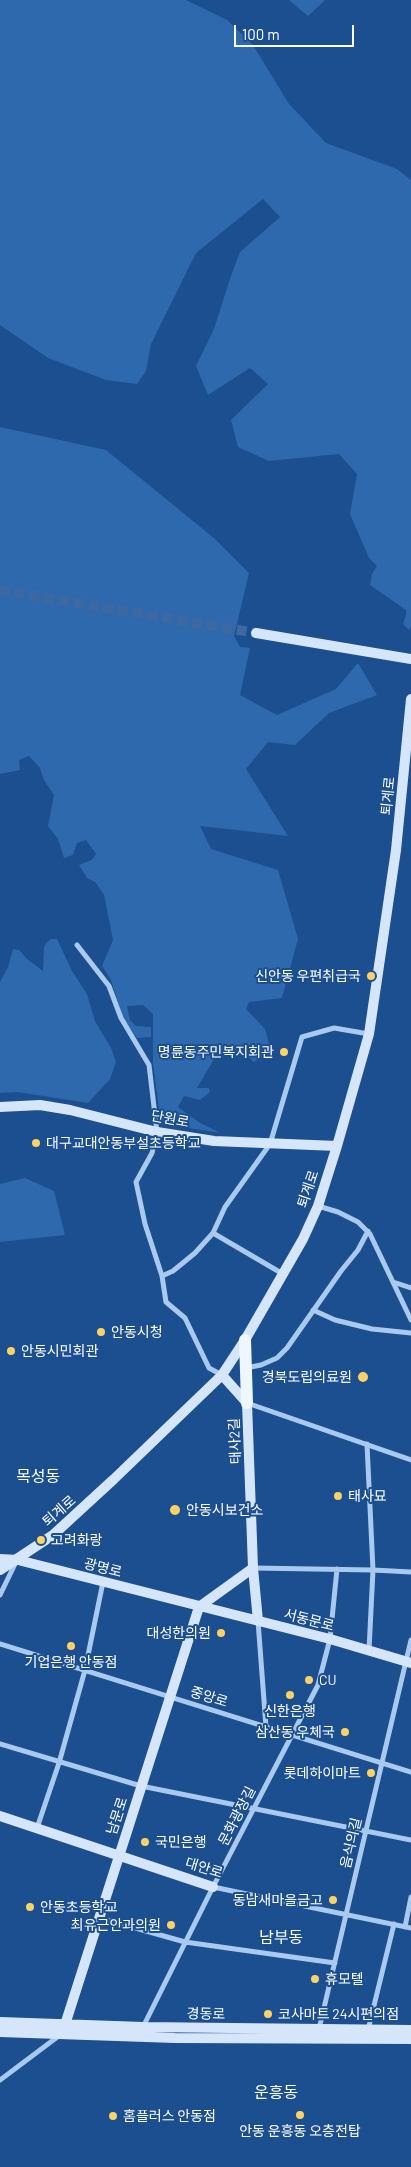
<!DOCTYPE html>
<html>
<head>
<meta charset="utf-8">
<style>
  body { margin:0 }
  #map { position:relative; width:411px; height:2167px; overflow:hidden; background:#1b4f8f; font-family:Barlow,sans-serif }
  canvas { display:block }
  .scale { position:absolute; left:234px; top:25px; width:120px; height:22px; box-sizing:border-box; border:2px solid #fff; border-top:0; padding-left:6px; font-size:15px; line-height:18px; white-space:nowrap; color:#fff; -webkit-text-stroke:4px #1b4f8f; paint-order:stroke }
</style>
</head>
<body>
<div id="map">
<canvas width="411" height="2167"></canvas>
<div class="scale">100 m</div>
</div>
<script>
const c = document.querySelector('canvas').getContext('2d');
c.lineJoin = 'round';
function fillPath(path, color) {
  c.fillStyle = color;
  c.fill(path, 'evenodd');
}
function shape(rows) {
  const path = new Path2D();
  for (const r of rows) {
    path.moveTo(r[0], r[1]);
    for (let i = 2; i < r.length; i += 2) path.lineTo(r[i], r[i + 1]);
  }
  return path;
}
function stroke(path, color, width, dash) {
  c.strokeStyle = color;
  c.lineWidth = width;
  c.lineCap = dash ? 'butt' : 'round';
  c.setLineDash(dash || []);
  c.stroke(path);
}
function label(font, color, halo, rows, align = 'center') {
  c.font = font + ' Barlow,"Noto Sans KR",sans-serif';
  c.lineWidth = 4;
  c.setLineDash([]);
  c.textBaseline = 'middle';
  c.strokeStyle = halo;
  c.fillStyle = color;
  for (const [text, x, y, turn = 0] of rows) {
    c.save();
    c.translate(x, y);
    c.rotate((+turn || 0) * Math.PI / 180);
    c.textAlign = isNaN(turn) ? turn : align;
    if (halo) c.strokeText(text, 0, 0);
    c.fillText(text, 0, 0);
    c.restore();
  }
}
fillPath(shape([
  [0,0,186,0,227,20,253,45,289,104,326,143,397,169,411,180,411,626,409,630,403,624,406,616,406,610,370,585,372,574,377,566,369,558,350,514,357,474,339,454,269,461,238,447,231,420,268,384,250,368,208,395,196,366,214,329,230,279,240,252,280,217,263,199,196,253,151,344,146,371,137,384,106,380,48,358,0,325],
  [289,0,325,0,308,16],
  [0,427,106,450,215,539,249,573,234,636,240,647,250,648,240,695,277,715,336,689,358,663,377,695,329,713,295,745,268,742,246,769,288,836,200,826,211,849,278,870,298,939,282,998,249,1002,246,1009,265,1029,269,1044,265,1055,254,1062,243,1052,222,1051,214,1059,197,1088,209,1088,210,1092,200,1100,184,1096,178,1107,200,1123,221,1133,161,1124,153,1063,153,1014,143,1005,127,1006,130,1020,136,1026,151,1027,151,1037,137,1038,123,1018,111,980,102,966,113,940,104,895,95,882,87,878,79,865,92,860,96,854,86,840,77,843,73,855,64,858,58,839,48,826,54,795,44,780,40,768,29,756,19,760,20,770,0,774],
  [51,939,57,939,72,971,87,994,95,1021,111,1048,116,1062,110,1079,88,1103,18,1092,0,1093,0,982,8,967,13,949,19,950,27,959,43,971,44,948,46,943],
  [25,1178,54,1191,65,1235,0,1242,0,1184]
]), '#2e69ad');
stroke(shape([
  [0,590,256,633]
]), '#3d69a0', 10, [10, 5]);
stroke(shape([
  [77,945,109,986,121,1018,149,1065,157,1132,152,1153,136,1182,145,1224,162,1276,166,1302,185,1318,209,1368,222,1375],
  [318,1206,338,1212,358,1222,370,1234,411,1320],
  [213,1233,283,1274],
  [162,1276,173,1271,195,1253,213,1233,225,1207,270,1144,302,1037,334,1028,369,1034],
  [393,1282,411,1288],
  [313,1310,335,1320,372,1329,411,1333],
  [246,1368,261,1365,277,1358,287,1348,341,1271,358,1250,368,1231],
  [247,1403,411,1460],
  [367,1444,373,1570,369,1650],
  [253,1568,373,1570,411,1572],
  [0,1595,16,1562],
  [258,1621,266,1727],
  [0,1644,411,1772],
  [0,1744,141,1786,411,1840],
  [37,1828,59,1763,85,1670,103,1582],
  [213,1887,411,1928],
  [100,1918,185,1942,335,1963],
  [405,1927,411,1897],
  [143,2027,213,1887,318,1685,330,1639,337,1569],
  [319,2029,411,1640],
  [368,2030,394,1924],
  [0,2080,60,2035]
]), '#a9c9ee', 5);
stroke(shape([
  [256,633,411,659],
  [0,1107,40,1105,70,1110,157,1132,214,1141,337,1146],
  [222,1375,247,1403,253,1568,258,1621],
  [0,1559,18,1560,330,1639,411,1663],
  [0,1570,53,1535,114,1479,222,1375,245,1340,303,1239,318,1206,337,1146,369,1034,396,850,411,699],
  [199,1607,253,1568],
  [0,1816,213,1887],
  [0,2022,143,2027,411,2030],
  [0,2032,175,2038,411,2039],
  [62,2034,199,1607]
]), '#d6e6fa', 10);
stroke(shape([
  [245,1340,247,1403]
]), '#f0f6ff', 12);
for (const [x, y, r, color] of [
  [371,976,5,"#ffd166"],
  [284,1052,5,"#ffd166"],
  [36,1143,5,"#ffd166"],
  [101,1332,5,"#ffd166"],
  [11,1351,5,"#ffd166"],
  [363,1377,6,"#ffd166"],
  [338,1496,5,"#ffd166"],
  [175,1510,6,"#ffd166"],
  [41,1540,5,"#ffd166"],
  [221,1633,5,"#ffd166"],
  [71,1646,5,"#ffd166"],
  [309,1680,5,"#ffd166"],
  [290,1695,5,"#ffd166"],
  [345,1732,5,"#ffd166"],
  [371,1773,5,"#ffd166"],
  [145,1842,5,"#ffd166"],
  [333,1900,5,"#ffd166"],
  [30,1907,5,"#ffd166"],
  [171,1925,5,"#ffd166"],
  [315,1979,5,"#ffd166"],
  [268,2014,5,"#ffd166"],
  [300,2115,5,"#ffd166"],
  [113,2116,5,"#ffd166"]
]) {
  const dot = new Path2D();
  dot.arc(x, y, r, 0, 2 * Math.PI);
  c.fillStyle = color;
  c.fill(dot);
  stroke(dot, '#1b4f8f', 2);
}
label('14px', '#fff', '#1b4f8f', [
  ["퇴계로",388,796,-84],
  ["단원로",170,1119,11],
  ["퇴계로",308,1189,-71],
  ["태사2길",235,1441,-92],
  ["퇴계로",59,1511,-41],
  ["광명로",103,1568,14],
  ["서동문로",309,1620,14],
  ["중앙로",209,1697,17],
  ["남문로",117,1816,-72],
  ["문화광장길",237,1816,-63],
  ["음식의길",351,1843,-77],
  ["대안로",204,1868,17],
  ["경동로",206,2014,1]
]);
label('14px', '#fff', '#1b4f8f', [
  ["신안동 우편취급국",361,976,"right"],
  ["명륜동주민복지회관",274,1052,"right"],
  ["대구교대안동부설초등학교",46,1143],
  ["안동시청",111,1332],
  ["안동시민회관",21,1351],
  ["경북도립의료원",352,1377,"right"],
  ["태사묘",348,1496],
  ["안동시보건소",186,1510],
  ["고려화랑",51,1540],
  ["대성한의원",211,1633,"right"],
  ["기업은행 안동점",71,1662,"center"],
  ["CU",319,1680],
  ["신한은행",290,1711,"center"],
  ["삼산동 우체국",335,1732,"right"],
  ["롯데하이마트",361,1773,"right"],
  ["국민은행",155,1842],
  ["동남새마을금고",323,1900,"right"],
  ["안동초등학교",40,1907],
  ["최유근안과의원",161,1925,"right"],
  ["휴모텔",325,1979],
  ["코사마트 24시편의점",278,2014],
  ["홈플러스 안동점",123,2116],
  ["안동 운흥동 오층전탑",300,2131,"center"]
], 'left');
label('16px', '#fff', '#1b4f8f', [
  ["목성동",38,1477],
  ["남부동",281,1938],
  ["운흥동",276,2093]
]);
</script>
</body>
</html>
